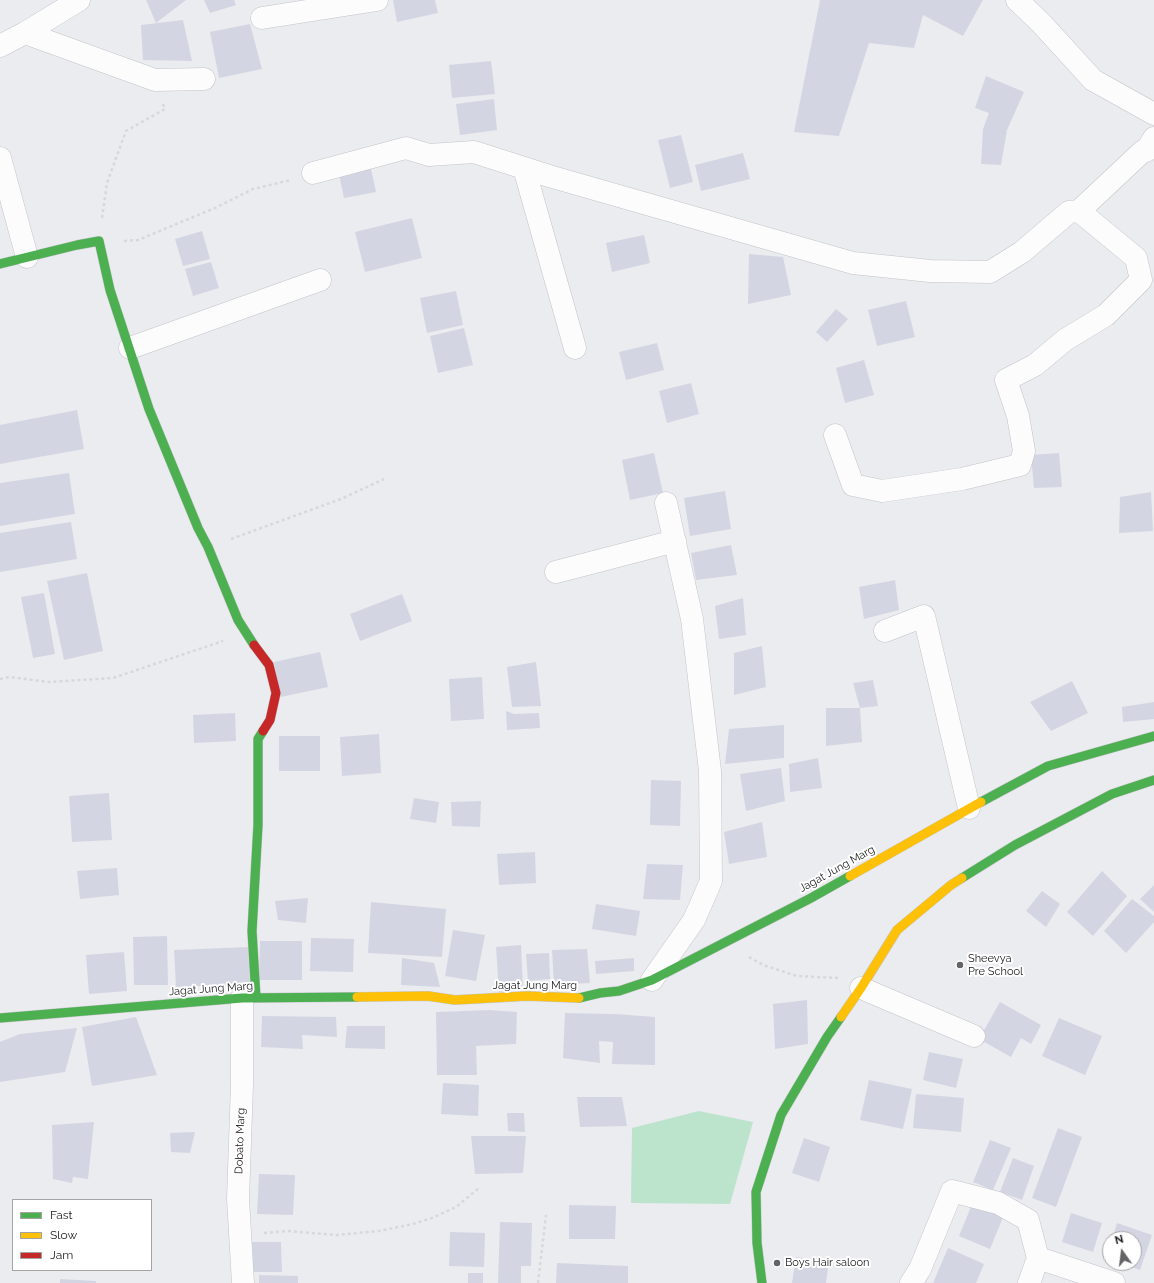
<!DOCTYPE html>
<html>
<head>
<meta charset="utf-8">
<style>
  body { margin:0 }
  #map { position:relative; width:1154px; height:1283px; overflow:hidden; background:#ebecf0; font-family:Raleway,sans-serif }
  canvas { display:block }
  .legend { position:absolute; left:12px; top:1199px; width:140px; height:72px; box-sizing:border-box; background:#fff; border:1px solid #a4a4a5; margin:0; padding:5px 7px; list-style:none; font-size:12px; color:#1b1b1d }
  .legend li { display:flex; align-items:center; gap:8px; height:20px }
  .legend b { width:20px; border:1px solid #a4a4a5 }
  .north { position:absolute; left:1102px; top:1231px; width:40px; height:40px; box-sizing:border-box; background:#fff; border:1px solid #a4a4a5; border-radius:50%; rotate:346deg; font-size:11px; font-weight:700; line-height:16px; text-align:center; color:#1b1b1d }
  .north::after { content:''; display:block; margin:auto; width:14px; height:18px; background:#646467; clip-path:polygon(50% 0,100% 100%,50% 72%,0 100%) }
</style>
</head>
<body>
<div id="map">
<canvas width="1154" height="1283"></canvas>
<ul class="legend">
<li><b style="height:5px;background:#4caf50"></b>Fast</li>
<li><b style="height:5px;background:#ffc107"></b>Slow</li>
<li><b style="height:5px;background:#c62828"></b>Jam</li>
</ul>
<div class="north">N</div>
</div>
<script>
const c = document.querySelector('canvas').getContext('2d');
c.lineJoin = 'round';
function fillPath(path, color) {
  c.fillStyle = color;
  c.fill(path, 'evenodd');
}
function shape(rows) {
  const path = new Path2D();
  for (const r of rows) {
    path.moveTo(r[0], r[1]);
    for (let i = 2; i < r.length; i += 2) path.lineTo(r[i], r[i + 1]);
  }
  return path;
}
function stroke(path, color, width, dash) {
  c.strokeStyle = color;
  c.lineWidth = width;
  c.lineCap = dash ? 'butt' : 'round';
  c.setLineDash(dash || []);
  c.stroke(path);
}
function label(font, color, halo, rows, align = 'center') {
  c.font = font + ' Raleway,sans-serif';
  c.lineWidth = 4;
  c.setLineDash([]);
  c.textBaseline = 'middle';
  c.strokeStyle = halo;
  c.fillStyle = color;
  for (const [text, x, y, turn = 0] of rows) {
    c.save();
    c.translate(x, y);
    c.rotate((+turn || 0) * Math.PI / 180);
    c.textAlign = isNaN(turn) ? turn : align;
    if (halo) c.strokeText(text, 0, 0);
    c.fillText(text, 0, 0);
    c.restore();
  }
}
fillPath(shape([
  [699,1111,753,1122,730,1204,631,1203,632,1128]
]), '#bce4cd');
fillPath(shape([
  [146,0,186,0,156,23],
  [204,0,234,0,236,5,210,13],
  [393,0,435,0,438,13,397,22],
  [820,0,983,0,963,36,923,15,914,48,869,43,839,136,794,132],
  [183,20,192,61,143,60,141,25],
  [250,24,262,69,219,78,210,32],
  [491,61,495,94,452,98,449,65],
  [986,76,1024,92,1007,130,1001,165,981,164,983,129,989,113,975,108],
  [494,99,497,130,460,135,456,104],
  [681,135,693,182,670,188,658,140],
  [743,153,750,179,701,191,695,165],
  [370,164,376,192,344,198,338,170],
  [412,218,422,258,365,272,355,232],
  [202,231,210,259,183,266,175,239],
  [644,235,650,263,612,272,606,243],
  [749,254,783,257,791,295,748,304],
  [211,262,219,288,193,296,185,269],
  [456,291,463,325,427,333,420,298],
  [906,301,915,337,877,346,868,310],
  [836,309,848,319,827,342,816,332],
  [464,328,473,365,438,373,430,336],
  [657,343,664,370,626,380,619,352],
  [864,360,874,395,845,403,836,368],
  [691,383,699,414,667,423,659,391],
  [77,410,84,449,0,464,0,425],
  [654,453,663,493,630,500,622,460],
  [1059,453,1062,487,1034,488,1031,455],
  [69,473,75,514,0,526,0,483],
  [725,491,731,529,690,536,684,498],
  [1151,492,1153,531,1119,533,1120,497],
  [71,522,77,559,0,572,0,533],
  [731,545,737,575,696,580,691,553],
  [87,573,103,651,64,660,47,581],
  [895,580,899,610,864,619,859,587],
  [44,593,55,654,33,658,21,597],
  [402,594,412,621,360,641,350,614],
  [743,598,746,635,719,639,715,606],
  [762,646,766,687,734,695,734,653],
  [320,652,328,687,281,697,274,662],
  [536,662,541,706,512,707,507,667],
  [482,677,484,719,451,721,449,679],
  [873,680,878,706,860,708,862,742,826,746,826,708,860,708,853,683],
  [1072,681,1088,713,1051,731,1030,702],
  [1154,702,1154,719,1123,722,1122,707],
  [506,711,514,714,539,713,540,728,507,730],
  [235,713,236,741,194,743,193,715],
  [784,725,784,758,725,764,729,729],
  [379,734,381,773,342,776,340,737],
  [279,736,320,736,320,771,279,771],
  [818,758,822,788,790,792,789,764],
  [781,768,785,801,746,811,740,774],
  [651,780,681,781,680,826,650,825],
  [109,793,112,840,72,842,69,796],
  [414,798,439,802,436,823,410,819],
  [481,801,480,827,452,826,451,802],
  [762,822,767,857,729,864,724,832],
  [535,852,536,883,499,885,497,854],
  [647,864,683,865,680,900,643,899],
  [117,868,119,895,80,899,77,871],
  [1102,871,1127,896,1093,936,1067,912],
  [1154,885,1154,912,1140,899],
  [1042,891,1060,904,1046,927,1026,911],
  [308,898,306,923,278,920,275,901],
  [1132,899,1154,916,1154,922,1126,953,1104,931],
  [371,902,446,909,442,957,368,953],
  [596,904,640,911,636,936,592,929],
  [453,930,485,935,476,981,445,976],
  [167,936,168,985,134,985,133,937],
  [311,938,354,939,353,972,310,971],
  [260,941,302,941,302,980,259,980],
  [521,945,523,990,499,992,496,947],
  [248,947,250,984,176,987,174,950],
  [587,949,590,983,554,985,552,950],
  [124,952,127,991,89,994,86,955],
  [549,953,550,979,528,981,526,954],
  [402,958,434,963,440,987,401,985],
  [634,958,634,971,596,974,595,961],
  [807,1000,808,1044,775,1049,773,1004],
  [1000,1002,1041,1025,1031,1044,1021,1038,1011,1057,979,1039],
  [490,1010,517,1012,516,1044,476,1046,477,1075,437,1075,436,1012],
  [565,1013,615,1014,655,1017,655,1065,612,1064,613,1042,599,1041,600,1063,563,1058],
  [262,1016,336,1017,337,1037,302,1035,303,1049,261,1047],
  [136,1017,157,1075,92,1086,82,1027],
  [1059,1018,1102,1036,1085,1075,1042,1056],
  [347,1026,385,1026,385,1049,345,1048],
  [77,1028,65,1072,0,1082,0,1042,20,1034],
  [929,1052,963,1059,956,1088,923,1080],
  [869,1080,912,1089,903,1129,860,1120],
  [443,1083,479,1085,478,1116,441,1114],
  [916,1094,964,1098,961,1132,913,1128],
  [577,1097,622,1097,627,1126,580,1127],
  [507,1113,524,1113,525,1132,508,1131],
  [94,1122,88,1179,73,1177,72,1183,53,1179,52,1125],
  [1058,1128,1082,1137,1056,1207,1032,1198],
  [195,1132,190,1153,171,1152,170,1133],
  [471,1136,526,1136,523,1173,475,1174],
  [804,1138,830,1147,819,1182,792,1173],
  [990,1140,1011,1148,993,1190,973,1182],
  [1013,1158,1034,1166,1022,1200,1000,1192],
  [259,1174,295,1175,293,1215,257,1214],
  [973,1202,1004,1215,990,1249,959,1236],
  [569,1205,616,1206,615,1239,569,1239],
  [1071,1213,1102,1223,1093,1252,1062,1242],
  [500,1222,532,1223,531,1266,521,1266,521,1283,498,1283],
  [1117,1223,1152,1235,1140,1270,1121,1263,1134,1263,1134,1239,1112,1239],
  [450,1232,485,1233,484,1267,449,1266],
  [252,1242,281,1242,282,1272,253,1272],
  [1110,1245,1110,1260,1105,1258],
  [948,1248,984,1264,976,1283,933,1283],
  [796,1257,829,1261,826,1283,792,1283],
  [557,1263,628,1266,628,1283,556,1283],
  [468,1273,483,1273,483,1283,468,1283],
  [259,1275,298,1276,298,1283,259,1283],
  [60,1279,96,1281,96,1283,60,1283]
]), '#d3d6e2');
const street = shape([
  [1017,0,1041,23,1093,80,1154,114],
  [262,18,377,0],
  [25,33,79,0],
  [0,46,25,33,155,80,204,79],
  [0,158,27,257],
  [524,168,575,348],
  [313,173,406,148,429,155,474,152,549,176,853,263,930,271,990,272,1022,252,1069,212,1079,211],
  [130,348,320,280],
  [835,435,853,485,882,491,962,479,1020,465,1024,451,1018,416,1006,380,1035,365,1065,340,1106,315,1141,280,1136,258,1079,211,1143,151,1146,151,1154,138],
  [556,572,675,541],
  [885,631,924,616,969,808],
  [652,980,694,920,711,881,710,771,692,619,666,503],
  [861,988,974,1036],
  [242,998,242,1084,238,1199,243,1283],
  [1038,1258,1114,1283],
  [911,1283,920,1269,952,1191,998,1203,1028,1220,1038,1258,1029,1283]
]);
const fast = shape([
  [0,264,77,245,99,241,110,290,149,409,198,528,208,547,238,620,254,645],
  [981,802,1048,766,1154,736],
  [962,878,1015,845,1112,794,1154,780],
  [256,998,252,931,258,825,258,739,263,731],
  [579,998,600,993,619,991,652,980,811,898,850,876],
  [0,1018,242,998,357,997],
  [762,1283,757,1243,756,1192,781,1115,827,1037,841,1017]
]);
const slow = shape([
  [850,876,981,802],
  [357,997,428,996,455,1000,527,996,579,998],
  [841,1017,861,988,897,930,951,885,962,878]
]);
const jam = shape([
  [254,645,269,665,276,693,270,720,263,731]
]);
stroke(street, '#c3c4c7', 23);
stroke(fast, '#c3c4c7', 10);
stroke(slow, '#c3c4c7', 10);
stroke(jam, '#c3c4c7', 10);
stroke(shape([
  [102,218,107,183,126,131,165,109,163,104],
  [124,241,138,240,215,208,253,189,291,180],
  [231,539,341,499,384,479],
  [0,679,9,677,49,682,113,678,223,641],
  [749,957,763,965,797,976,838,978],
  [264,1233,288,1231,337,1235,379,1231,413,1224,432,1218,456,1207,479,1188],
  [538,1283,546,1215]
]), '#d8d8d9', 2.5, [3, 3]);
stroke(street, '#fcfcfd', 22);
stroke(fast, '#4caf50', 9);
stroke(slow, '#ffc107', 9);
stroke(jam, '#c62828', 9);
for (const [x, y, r, color] of [
  [960,965,4,"#646467"],
  [777,1263,4,"#646467"]
]) {
  const dot = new Path2D();
  dot.arc(x, y, r, 0, 2 * Math.PI);
  c.fillStyle = color;
  c.fill(dot);
  stroke(dot, '#fff', 1.5);
}
label('11px', '#1b1b1d', '#fff', [
  ["Jagat Jung Marg",837,869,-29],
  ["Jagat Jung Marg",535,986],
  ["Jagat Jung Marg",211,989,-4],
  ["Dobato Marg",240,1141,-88]
]);
label('11px', '#1b1b1d', '#fff', [
  ["Sheevya",968,959],
  ["Pre School",968,972],
  ["Boys Hair saloon",785,1263]
], 'left');
</script>
</body>
</html>
